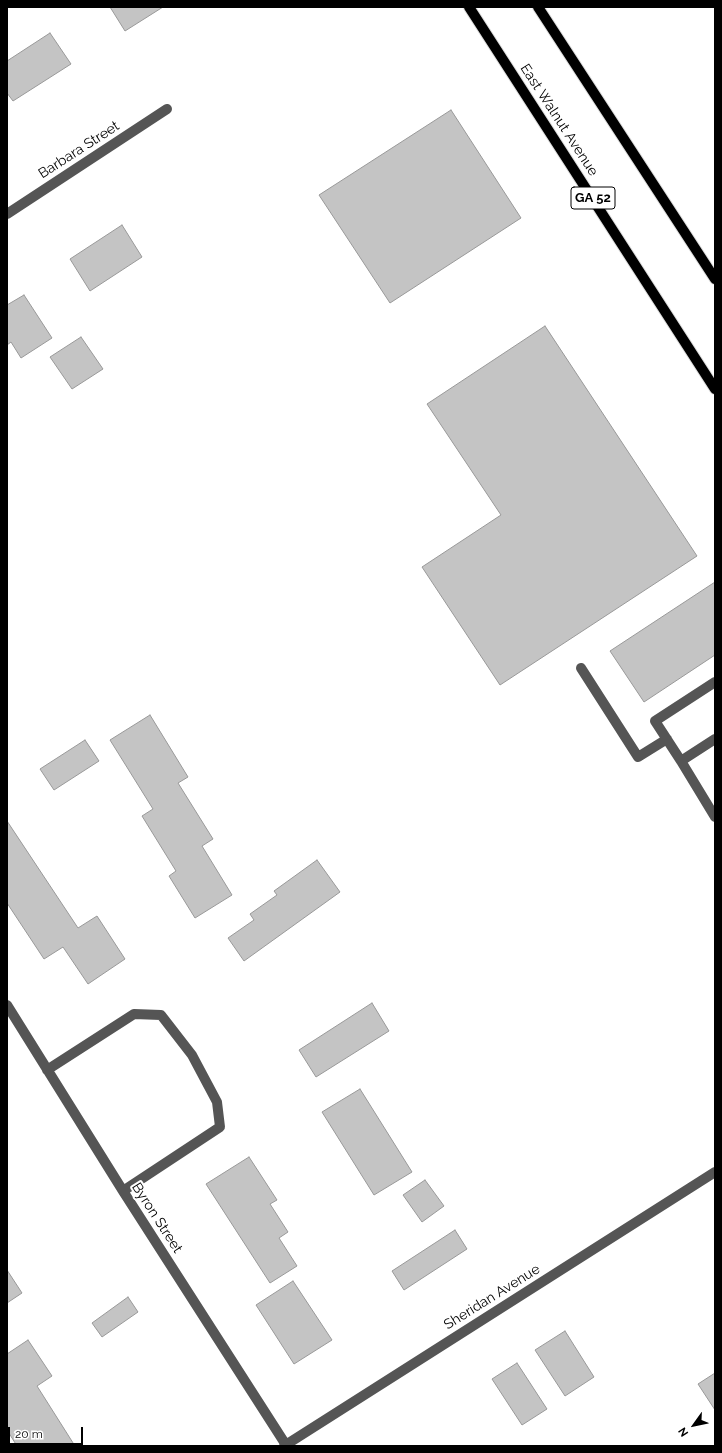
<!DOCTYPE html>
<html>
<head>
<meta charset="utf-8">
<style>
  body { margin:0 }
  #map { position:relative; width:722px; height:1453px; overflow:hidden; background:#fff; font-family:Raleway,sans-serif }
  canvas { display:block }
  .frame { position:absolute; inset:0; border:8px solid #000; pointer-events:none }
  .north { position:absolute; left:674px; top:1405px; width:40px; height:40px; -webkit-text-stroke:3px #fff; paint-order:stroke; rotate:237deg; font-size:11px; font-weight:700; line-height:16px; text-align:center; color:#000 }
  .north::after { content:''; display:block; margin:auto; width:14px; height:18px; background:#000; clip-path:polygon(50% 0,100% 100%,50% 72%,0 100%) }
  .scale { position:absolute; left:8px; top:1427px; width:75px; height:18px; box-sizing:border-box; border:2px solid #000; border-top:0; padding-left:5px; font-size:12px; line-height:14px; white-space:nowrap; color:#000; -webkit-text-stroke:3px #fff; paint-order:stroke }
</style>
</head>
<body>
<div id="map">
<canvas width="722" height="1453"></canvas>
<div class="frame"></div>
<div class="north">N</div>
<div class="scale">20 m</div>
</div>
<script>
const c = document.querySelector('canvas').getContext('2d');
c.lineJoin = 'round';
function fillPath(path, color) {
  c.fillStyle = color;
  c.fill(path, 'evenodd');
}
function shape(rows) {
  const path = new Path2D();
  for (const r of rows) {
    path.moveTo(r[0], r[1]);
    for (let i = 2; i < r.length; i += 2) path.lineTo(r[i], r[i + 1]);
  }
  return path;
}
function stroke(path, color, width, dash) {
  c.strokeStyle = color;
  c.lineWidth = width;
  c.lineCap = dash ? 'butt' : 'round';
  c.setLineDash(dash || []);
  c.stroke(path);
}
function label(font, color, halo, rows, align = 'center') {
  c.font = font + ' Raleway,sans-serif';
  c.lineWidth = 4;
  c.setLineDash([]);
  c.textBaseline = 'middle';
  c.strokeStyle = halo;
  c.fillStyle = color;
  for (const [text, x, y, turn = 0] of rows) {
    c.save();
    c.translate(x, y);
    c.rotate((+turn || 0) * Math.PI / 180);
    c.textAlign = isNaN(turn) ? turn : align;
    if (halo) c.strokeText(text, 0, 0);
    c.fillText(text, 0, 0);
    c.restore();
  }
}
const building = shape([
  [110,7,163,7,125,31,110,7],
  [50,33,71,64,13,101,7,93,7,61,50,33],
  [451,110,521,218,390,303,319,195,451,110],
  [122,225,142,257,90,291,70,259,122,225],
  [24,295,52,338,21,358,11,342,7,345,7,305,24,295],
  [545,326,697,556,500,685,422,567,501,515,427,404,545,326],
  [81,337,103,369,72,389,50,357,81,337],
  [715,582,715,655,644,702,610,651,715,582],
  [150,715,188,777,178,783,213,839,202,846,232,895,195,918,169,876,176,871,142,816,153,809,110,740,150,715],
  [85,740,99,761,54,790,40,769,85,740],
  [7,821,78,928,97,916,125,959,88,984,63,947,44,959,7,903,7,821],
  [317,860,340,892,244,961,228,938,254,920,250,914,277,895,274,891,317,860],
  [372,1003,389,1031,316,1077,299,1050,372,1003],
  [360,1089,412,1172,374,1195,322,1112,360,1089],
  [249,1157,277,1200,270,1204,288,1232,279,1238,297,1266,270,1283,206,1184,249,1157],
  [425,1180,444,1206,422,1222,403,1195,425,1180],
  [455,1230,467,1249,404,1290,392,1271,455,1230],
  [7,1270,22,1293,7,1303,7,1270],
  [293,1281,332,1340,294,1364,256,1305,293,1281],
  [128,1297,138,1312,102,1337,92,1323,128,1297],
  [565,1331,594,1377,565,1396,535,1350,565,1331],
  [28,1340,52,1376,37,1386,75,1446,17,1446,7,1430,7,1354,28,1340],
  [517,1363,547,1409,522,1425,492,1379,517,1363],
  [715,1373,715,1410,698,1384,715,1373]
]);
fillPath(building, '#c4c4c4');
stroke(building, '#999', 1);
const major = shape([
  [469,7,715,389],
  [538,7,715,279]
]);
stroke(major, '#dbdbdb', 12);
stroke(shape([
  [7,214,167,109],
  [581,668,638,757,667,739],
  [715,739,681,761,715,817],
  [681,761,655,721,715,682],
  [7,1005,123,1191,286,1445],
  [47,1070,134,1014,161,1015,192,1055,217,1102,220,1127,123,1191],
  [284,1446,715,1172]
]), '#555', 10);
stroke(major, '#000', 10);
for (const [x, y, w] of [
  [593,198,44]
]) {
  const box = new Path2D();
  box.roundRect(x - w / 2, y - 11, w, 22, 3);
  c.fillStyle = '#fff';
  c.fill(box);
  stroke(box, '#000', 1);
}
label('bold 13px', '#000', null, [
  ["GA 52",593,198]
]);
label('14px', '#000', '#fff', [
  ["East Walnut Avenue",559,120,57],
  ["Barbara Street",79,150,-33],
  ["Byron Street",157,1218,57],
  ["Sheridan Avenue",492,1297,-32]
]);
</script>
</body>
</html>
